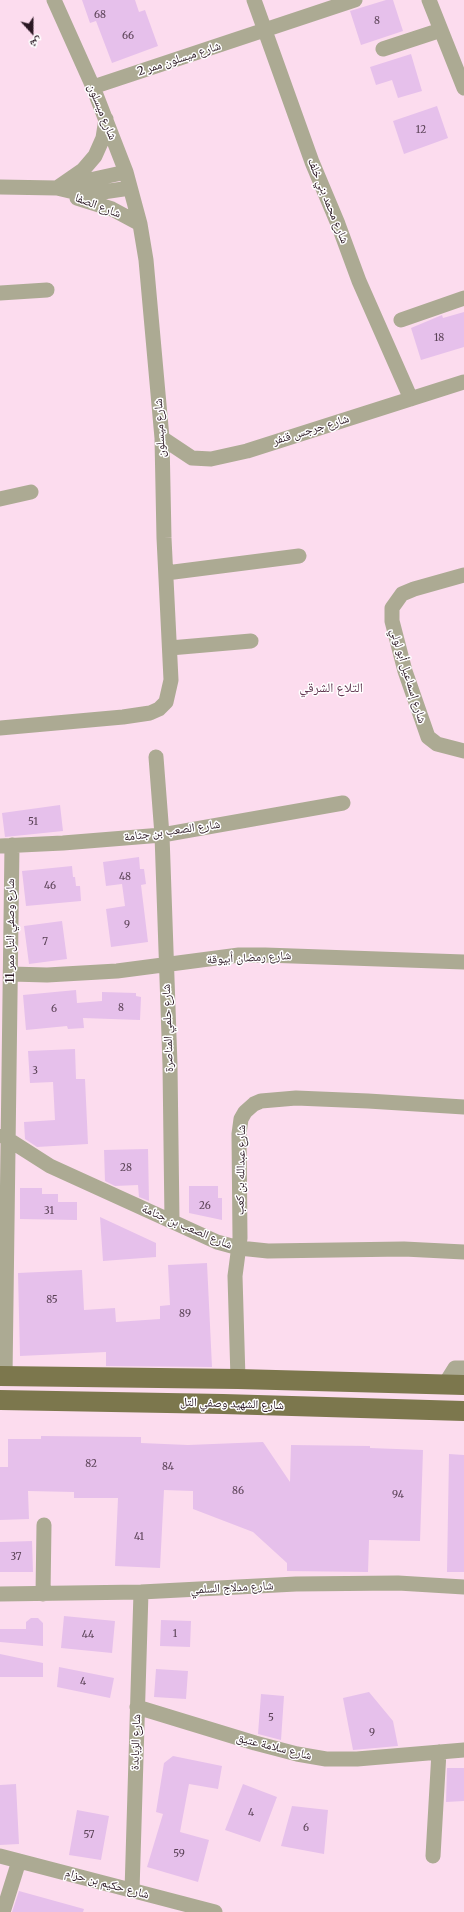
<!DOCTYPE html>
<html>
<head>
<meta charset="utf-8">
<style>
  body { margin:0 }
  #map { position:relative; width:464px; height:1912px; overflow:hidden; background:#fcdcee; font-family:Merriweather,"Noto Naskh Arabic",serif }
  canvas { display:block }
  .north { position:absolute; left:12px; top:12px; width:40px; height:40px; -webkit-text-stroke:3px #fff; paint-order:stroke; rotate:159deg; font-size:11px; font-weight:700; line-height:16px; text-align:center; color:#2a1723 }
  .north::after { content:''; display:block; margin:auto; width:14px; height:18px; background:#2a1723; clip-path:polygon(50% 0,100% 100%,50% 72%,0 100%) }
</style>
</head>
<body>
<div id="map">
<canvas width="464" height="1912"></canvas>
<div class="north">ش</div>
</div>
<script>
const c = document.querySelector('canvas').getContext('2d');
c.lineJoin = 'round';
function fillPath(path, color) {
  c.fillStyle = color;
  c.fill(path, 'evenodd');
}
function shape(rows) {
  const path = new Path2D();
  for (const r of rows) {
    path.moveTo(r[0], r[1]);
    for (let i = 2; i < r.length; i += 2) path.lineTo(r[i], r[i + 1]);
  }
  return path;
}
function stroke(path, color, width, dash) {
  c.strokeStyle = color;
  c.lineWidth = width;
  c.lineCap = dash ? 'butt' : 'round';
  c.setLineDash(dash || []);
  c.stroke(path);
}
function label(font, color, halo, rows, align = 'center') {
  c.font = font + ' Merriweather,"Noto Naskh Arabic",serif';
  c.lineWidth = 3;
  c.setLineDash([]);
  c.textBaseline = 'middle';
  c.strokeStyle = halo;
  c.fillStyle = color;
  for (const [text, x, y, turn = 0] of rows) {
    c.save();
    c.translate(x, y);
    c.rotate((+turn || 0) * Math.PI / 180);
    c.textAlign = isNaN(turn) ? turn : align;
    if (halo) c.strokeText(text, 0, 0);
    c.fillText(text, 0, 0);
    c.restore();
  }
}
fillPath(shape([
  [82,0,135,0,139,12,145,10,158,46,112,63,96,21,90,23],
  [386,0,393,0,403,31,361,45,350,11],
  [411,54,422,91,398,98,392,80,376,85,370,67],
  [437,106,448,138,404,154,393,121],
  [464,312,464,347,421,360,411,328,442,315,443,318],
  [60,805,63,831,5,837,2,813],
  [139,857,140,869,144,869,146,884,141,885,148,942,111,947,106,909,125,906,122,884,106,886,103,862],
  [72,866,73,877,75,877,76,886,80,886,81,901,26,906,22,871],
  [62,921,67,959,29,964,24,926],
  [76,990,77,1003,102,1001,102,992,136,993,136,996,141,997,140,1020,83,1018,84,1028,68,1029,67,1026,26,1030,23,995],
  [75,1049,76,1079,85,1079,88,1144,37,1147,25,1139,24,1122,55,1120,53,1082,30,1083,28,1051],
  [148,1149,149,1201,139,1197,138,1185,115,1186,105,1181,104,1150],
  [189,1186,218,1186,218,1198,222,1198,222,1220,189,1213],
  [20,1188,42,1188,42,1194,58,1194,58,1202,77,1202,77,1220,20,1219],
  [100,1217,156,1243,156,1257,103,1261],
  [207,1263,212,1367,106,1366,106,1352,20,1356,18,1273,82,1270,84,1310,115,1308,116,1322,160,1319,160,1306,170,1305,168,1265],
  [41,1436,141,1437,141,1443,188,1445,263,1442,290,1482,291,1445,370,1446,370,1448,423,1450,420,1541,369,1540,368,1572,287,1571,287,1563,253,1532,193,1509,193,1491,164,1490,160,1568,115,1566,118,1498,74,1498,74,1492,28,1491,29,1519,0,1520,0,1467,8,1467,8,1439,41,1439],
  [449,1454,464,1455,464,1572,447,1572],
  [32,1541,33,1572,0,1572,0,1542],
  [64,1616,115,1621,112,1653,61,1648],
  [31,1618,38,1618,43,1623,43,1646,0,1642,0,1629,26,1629,26,1622],
  [161,1620,191,1621,190,1647,160,1646],
  [0,1654,43,1663,43,1677,0,1677],
  [59,1667,114,1678,110,1698,57,1687],
  [156,1669,188,1671,186,1699,154,1697],
  [369,1692,393,1721,398,1746,353,1750,343,1698],
  [261,1694,284,1696,281,1740,258,1734],
  [173,1756,222,1766,218,1789,189,1784,180,1832,209,1840,198,1882,147,1867,163,1814,156,1812,164,1763],
  [447,1768,464,1768,464,1801,446,1802],
  [16,1784,19,1844,0,1845,0,1785],
  [243,1784,277,1797,260,1842,225,1830],
  [292,1806,328,1810,324,1854,281,1846],
  [77,1810,109,1816,101,1860,69,1855],
  [19,1891,84,1909,83,1912,12,1912]
]), '#e6c0eb');
stroke(shape([
  [254,0,312,162,338,224,359,281,411,399],
  [429,0,464,88],
  [383,49,441,30],
  [93,87,355,0],
  [67,185,126,172],
  [0,187,57,188,74,192,96,193,130,188],
  [57,188,83,170,95,156,103,138,106,119],
  [77,198,112,209,140,224],
  [0,293,47,290],
  [401,320,464,298],
  [162,438,192,458,211,459,247,451,464,382],
  [0,499,31,492],
  [166,573,299,556],
  [464,575,414,589,402,594,392,608,392,621,405,671,428,737,437,744,464,751],
  [170,648,251,641],
  [0,728,123,717,150,713,159,709,166,702,171,680,164,538,162,438,146,260,140,224,126,172,93,87,54,0],
  [156,757,162,835,170,1065,172,1220],
  [0,846,63,843,162,835,343,803],
  [11,974,47,975,117,971,239,955,265,955,464,962],
  [3,1136,50,1166,217,1242,239,1248,268,1251,404,1249,464,1252],
  [5,1376,12,845],
  [238,1379,235,1276,240,1238,239,1134,241,1119,245,1112,254,1104,261,1101,296,1098,368,1101,464,1107],
  [445,1384,455,1368,464,1368],
  [0,1594,141,1592,296,1584,398,1583,464,1587],
  [43,1594,44,1525],
  [137,1707,255,1743,297,1754,326,1759,357,1759,464,1750],
  [0,1856,215,1912],
  [433,1856,439,1752],
  [132,1891,141,1592],
  [3,1912,19,1861]
]), '#acaa93', 15);
stroke(shape([
  [0,1376,238,1379,464,1385],
  [0,1400,223,1404,464,1411]
]), '#7c774d', 20);
label('10px', '#594155', null, [
  ["68",100,15],
  ["8",377,21],
  ["66",128,36],
  ["12",421,130],
  ["18",439,338],
  ["51",33,822],
  ["48",125,877],
  ["46",50,886],
  ["9",127,925],
  ["7",45,942],
  ["8",121,1008],
  ["6",54,1009],
  ["3",35,1071],
  ["28",126,1168],
  ["26",205,1206],
  ["31",49,1211],
  ["85",52,1300],
  ["89",185,1314],
  ["82",91,1464],
  ["84",168,1467],
  ["86",238,1491],
  ["94",398,1495],
  ["41",139,1537],
  ["37",16,1557],
  ["1",175,1634],
  ["44",88,1635],
  ["4",83,1682],
  ["5",271,1718],
  ["9",372,1733],
  ["4",251,1813],
  ["6",306,1828],
  ["57",89,1835],
  ["59",179,1854]
]);
label('12px', '#2a1723', '#fff', [
  ["شارع ميسلون ممر 2",179,59,-18],
  ["شارع ميسلون",102,112,68],
  ["شارع محمد بني خلف",328,201,68],
  ["شارع الصفا",98,206,21],
  ["شارع ميسلون",160,428,-93],
  ["شارع جرجس قنفر",311,430,-17],
  ["شارع إسماعيل أبو لولي",408,676,73],
  ["شارع الصعب بن جثامة",172,831,-8],
  ["شارع وصفي التل ممر 11",11,931,-90],
  ["شارع رمضان أبيوقة",249,958,-3],
  ["شارع حلمي المناصرة",168,1028,-92],
  ["شارع عبدالله بن كعب",241,1170,-89],
  ["شارع الصعب بن جثامة",187,1227,23],
  ["شارع الشهيد وصفي التل",232,1404,2],
  ["شارع مدلاج السلمي",232,1588,-3],
  ["شارع الزبابدة",136,1742,-88],
  ["شارع سلامة عتيق",274,1747,14],
  ["شارع حكيم بن حزام",107,1884,15]
]);
label('13px', '#603650', '#fff', [
  ["التلاع الشرقي",331,688]
]);
</script>
</body>
</html>
